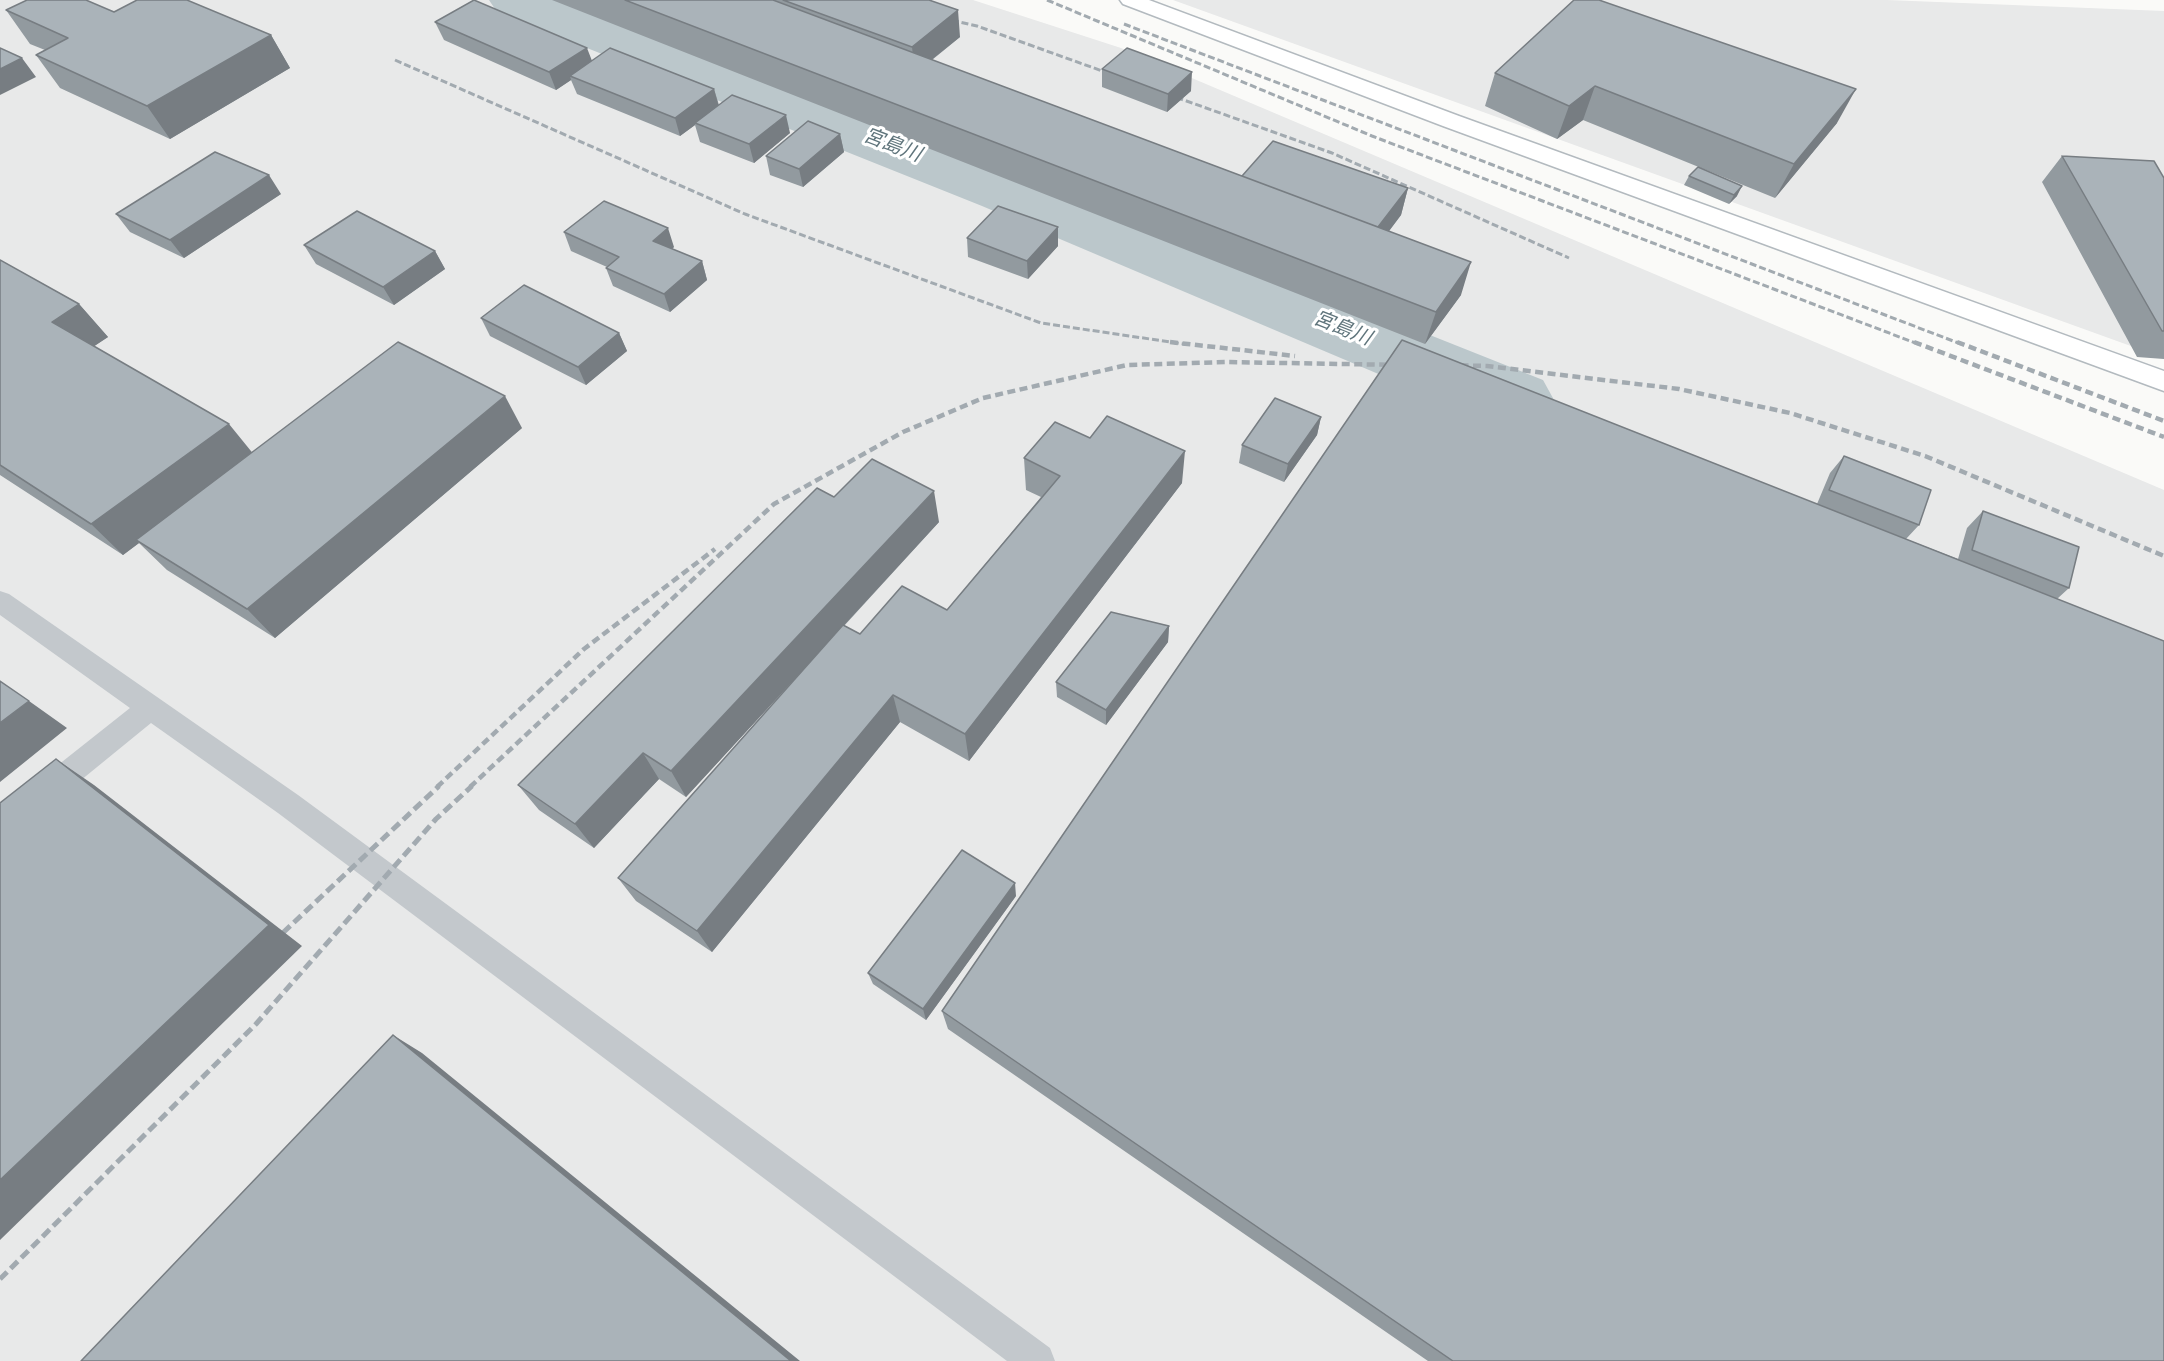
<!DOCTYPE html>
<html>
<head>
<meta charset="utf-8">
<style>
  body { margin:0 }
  canvas { display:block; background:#fafaf8 }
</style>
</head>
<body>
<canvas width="2164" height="1361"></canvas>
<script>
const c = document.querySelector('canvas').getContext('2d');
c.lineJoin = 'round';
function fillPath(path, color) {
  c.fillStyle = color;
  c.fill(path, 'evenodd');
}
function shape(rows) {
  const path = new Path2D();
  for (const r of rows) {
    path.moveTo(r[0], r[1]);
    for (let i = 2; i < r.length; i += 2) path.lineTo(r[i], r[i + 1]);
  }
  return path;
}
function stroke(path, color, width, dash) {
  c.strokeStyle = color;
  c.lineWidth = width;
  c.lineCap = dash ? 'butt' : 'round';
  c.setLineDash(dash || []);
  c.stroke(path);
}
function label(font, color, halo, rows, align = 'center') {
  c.font = font + ' Poppins,"Noto Sans JP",sans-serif';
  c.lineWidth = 6;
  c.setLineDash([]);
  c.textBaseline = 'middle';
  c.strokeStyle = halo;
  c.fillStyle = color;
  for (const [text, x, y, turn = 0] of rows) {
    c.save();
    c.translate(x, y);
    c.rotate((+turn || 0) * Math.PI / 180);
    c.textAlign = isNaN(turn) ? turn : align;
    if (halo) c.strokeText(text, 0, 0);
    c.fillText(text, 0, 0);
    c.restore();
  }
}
fillPath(shape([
  [0,0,973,0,1121,48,2164,490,2164,1361,0,1361],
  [1173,0,1887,0,2164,11,2164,358]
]), '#e8e9e9');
fillPath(shape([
  [489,0,571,0,1030,176,1543,380,1554,400,1543,420,1515,428,1487,420,982,206,497,12,489,0]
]), '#bbc7cb');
const secondary = shape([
  [1120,0,1149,0,1459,116,2164,371,2164,391,1443,126,1123,4,1120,0]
]);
stroke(secondary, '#b3babf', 3);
fillPath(shape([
  [0,591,9,594,298,795,1050,1348,1055,1361,1007,1361,278,813,151,723,10,838,0,842,0,811,130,708,0,615,0,591]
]), '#c3c8cc');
fillPath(secondary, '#fff');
stroke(shape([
  [1047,0,1372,136,1918,344],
  [942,18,977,26,1119,77],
  [1124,24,1961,344],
  [395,60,745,214,1041,323,1184,344],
  [1167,94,1332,153,1569,258]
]), '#a2aab0', 3, [7, 3]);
stroke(shape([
  [1170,342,1295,356],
  [1914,342,2164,437],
  [1957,342,2164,421],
  [1448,365,1487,366,1679,389,1790,413,1925,456,2164,556],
  [437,787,584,649,715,549],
  [470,787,774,504,903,432,983,398,1127,365,1225,362,1403,365]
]), '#a2aab0', 4.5, [8, 4.5]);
stroke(shape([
  [272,943,439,786],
  [0,1279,256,1024,436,819,472,786]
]), '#a2aab0', 5, [10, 5]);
fillPath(shape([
  [552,0,929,0,960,37,932,60,1242,176,1408,188,1401,215,1389,231,1461,295,1425,344],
  [1574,0,1837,123,1775,198,1583,120,1557,139,1485,106,1495,73],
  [6,10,114,12,271,35,290,68,170,139,60,88,36,55,45,50,30,44],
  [435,22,592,61,714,89,719,105,790,133,754,163,700,142,695,125,680,136,577,94,571,80,556,90,444,40],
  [1102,69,1191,91,1167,112,1102,87],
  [840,134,844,152,803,187,770,175,766,156],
  [2062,156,2164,178,2164,359,2137,357,2042,182],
  [1689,176,1737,196,1729,204,1684,185],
  [281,194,184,258,130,232,116,214],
  [564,232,674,247,672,249,702,261,707,280,670,312,613,286,606,268,607,267,571,251],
  [967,238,1058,246,1028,279,968,257],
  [304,245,435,251,445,269,394,305,316,264],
  [0,260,79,304,108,337,94,346,251,452,522,428,275,638,167,570,139,543,123,555,0,475],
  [481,318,619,333,627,351,586,385,490,336],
  [1321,417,1317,435,1284,482,1239,463,1242,445],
  [1844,456,1919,525,1906,539,1958,559,1967,528,1983,511,2069,588,2057,599,2164,1361,1428,1361,948,1029,942,1011,1817,504,1830,473],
  [1024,458,1182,483,969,761,900,722,712,952,636,901,618,878,816,656,686,797,659,779,594,848,539,810,518,785,834,497,939,522,844,626,860,634,947,610,1041,497,1026,490],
  [1169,626,1168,642,1106,725,1057,697,1056,682],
  [1016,896,926,1020,873,984,868,973]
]), '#929a9f');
fillPath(shape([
  [958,10,960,37,915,73,912,47],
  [271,35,290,68,170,139,147,106],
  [587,48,594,66,570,76,571,80,556,90,549,72],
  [22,58,36,77,0,95,0,69],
  [1192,72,1191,91,1167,112,1168,94],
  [1595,86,1583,120,1557,139,1569,106],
  [714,89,719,107,695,123,695,125,680,136,675,118],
  [1856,89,1837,123,1775,198,1794,164],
  [786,115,790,133,754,163,749,144],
  [840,134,844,152,803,187,799,169],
  [269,175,281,194,184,258,170,240],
  [1742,186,1737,196,1729,204,1734,195],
  [1408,188,1401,215,1371,255,1377,229],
  [1058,227,1058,246,1028,279,1027,261],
  [668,228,674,247,659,259,653,241],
  [435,251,445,269,394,305,383,287],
  [702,261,707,280,670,312,664,294],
  [1471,262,1461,295,1425,344,1436,312],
  [79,304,108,337,81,355,52,322],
  [619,333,627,351,586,385,578,367],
  [505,396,522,428,275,638,247,609],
  [1321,417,1317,435,1284,482,1288,464],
  [229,424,255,456,136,540,139,543,123,555,91,524],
  [1185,451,1182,483,969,761,965,734],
  [934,491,939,522,686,797,671,771],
  [1169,626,1168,642,1106,725,1106,710],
  [893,695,900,722,712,952,697,931],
  [29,701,67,728,0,782,0,723],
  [643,753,659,779,594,848,575,824],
  [56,759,94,785,302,946,0,1240,0,1180],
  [1015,883,1016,896,926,1020,923,1009],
  [393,1035,422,1053,800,1361,791,1361]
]), '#777d82');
const building = shape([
  [27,0,86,0,114,12,137,0,187,0,271,35,147,106,36,55,68,38,6,10,27,0],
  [474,0,587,48,549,72,435,22,474,0],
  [625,0,773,0,1471,262,1436,312,625,0],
  [783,0,929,0,958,10,912,47,783,0],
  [1574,0,1599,0,1856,89,1794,164,1595,86,1569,106,1495,73,1574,0],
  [0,48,22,58,0,69,0,48],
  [610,48,714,89,675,118,570,76,610,48],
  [1127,48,1192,72,1168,94,1102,69,1127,48],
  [732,95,786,115,749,144,695,123,732,95],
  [808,121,840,134,799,169,766,156,808,121],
  [1273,141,1408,188,1378,227,1242,176,1273,141],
  [215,152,269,175,170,240,116,214,215,152],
  [2062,156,2154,161,2164,178,2164,331,2162,331,2062,156],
  [1698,167,1742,186,1734,195,1689,176,1698,167],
  [604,201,668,228,653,241,702,261,664,294,606,268,619,257,564,232,604,201],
  [998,206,1058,227,1027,261,967,238,998,206],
  [357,211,435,251,383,287,304,245,357,211],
  [0,260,79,304,52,322,229,424,91,524,0,465,0,260],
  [524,285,619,333,578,367,481,318,524,285],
  [1402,340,2164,641,2164,1361,1453,1361,942,1011,1402,340],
  [398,342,505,396,247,609,136,540,398,342],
  [1275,398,1321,417,1288,464,1242,445,1275,398],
  [1107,416,1185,451,965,734,893,695,697,931,618,878,843,625,860,634,902,586,947,610,1060,476,1024,458,1055,422,1090,438,1107,416],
  [1844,456,1931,490,1919,525,1829,490,1844,456],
  [872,459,934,491,671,771,643,753,575,824,518,785,817,488,834,497,872,459],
  [1983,511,2079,547,2069,588,1972,550,1983,511],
  [1111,612,1169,626,1106,710,1056,682,1111,612],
  [0,681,29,701,0,723,0,681],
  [56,759,269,925,0,1180,0,803,56,759],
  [962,850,1015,883,923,1009,868,973,962,850],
  [393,1035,791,1361,81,1361,393,1035]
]);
fillPath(building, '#aab3b9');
stroke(building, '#777d82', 1.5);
label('italic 20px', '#60757c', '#fff', [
  ["宮島川",892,146,21],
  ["宮島川",1342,329,22]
]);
</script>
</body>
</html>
